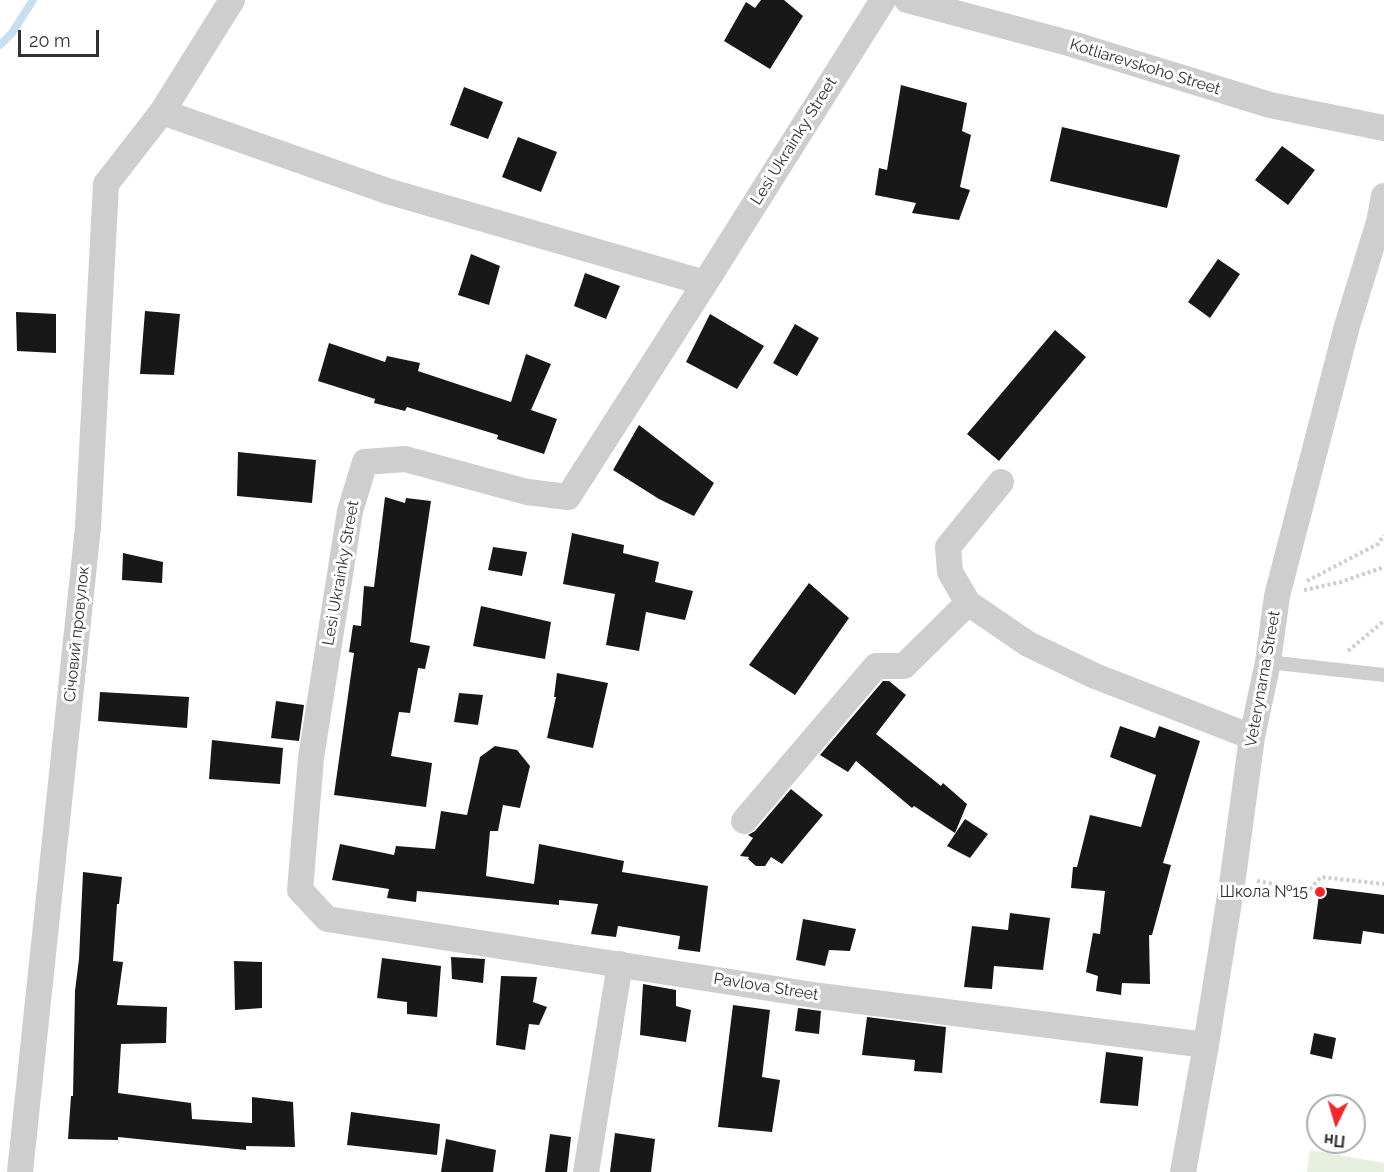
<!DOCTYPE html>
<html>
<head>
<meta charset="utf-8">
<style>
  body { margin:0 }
  #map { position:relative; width:1384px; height:1172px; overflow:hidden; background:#fff; font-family:Raleway,sans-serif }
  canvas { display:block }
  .north { position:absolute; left:1306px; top:1094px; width:60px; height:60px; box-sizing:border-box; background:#fff; border:2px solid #adadad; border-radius:50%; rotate:185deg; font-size:16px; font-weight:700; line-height:24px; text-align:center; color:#313131 }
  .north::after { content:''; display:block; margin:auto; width:21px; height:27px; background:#f72529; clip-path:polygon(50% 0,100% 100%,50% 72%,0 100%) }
  .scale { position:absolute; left:18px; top:30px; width:81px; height:27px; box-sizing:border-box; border:3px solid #313131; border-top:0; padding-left:8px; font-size:18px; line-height:21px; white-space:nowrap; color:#313131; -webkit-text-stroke:4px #fff; paint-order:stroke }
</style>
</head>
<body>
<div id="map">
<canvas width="1384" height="1172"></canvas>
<div class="north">Пн</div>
<div class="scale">20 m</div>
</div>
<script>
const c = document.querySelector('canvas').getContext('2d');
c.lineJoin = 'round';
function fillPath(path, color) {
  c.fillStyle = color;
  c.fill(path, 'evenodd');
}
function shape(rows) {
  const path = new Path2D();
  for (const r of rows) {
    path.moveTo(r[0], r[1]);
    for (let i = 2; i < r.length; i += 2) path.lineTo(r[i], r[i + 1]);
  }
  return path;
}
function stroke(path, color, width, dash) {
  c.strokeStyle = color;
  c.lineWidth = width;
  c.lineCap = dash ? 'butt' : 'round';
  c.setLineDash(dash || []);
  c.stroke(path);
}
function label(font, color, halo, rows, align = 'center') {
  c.font = font + ' Raleway,sans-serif';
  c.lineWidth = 6;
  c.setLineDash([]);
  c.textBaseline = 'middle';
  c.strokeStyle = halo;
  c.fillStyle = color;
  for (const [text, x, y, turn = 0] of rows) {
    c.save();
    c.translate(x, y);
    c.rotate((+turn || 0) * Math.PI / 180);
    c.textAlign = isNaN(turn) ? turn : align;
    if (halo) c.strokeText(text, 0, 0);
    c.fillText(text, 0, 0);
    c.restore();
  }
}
fillPath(shape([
  [1310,1150,1384,1163,1384,1172,1307,1172]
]), '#e7efdf');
stroke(shape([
  [0,45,12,33,33,0]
]), '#c9dff0', 8);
fillPath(shape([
  [761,0,784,0,803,16,770,69,724,41,746,2,755,8],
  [901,85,967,103,962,131,971,135,960,187,970,190,959,220,912,213,916,203,875,195,879,168,887,170],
  [464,87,503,102,488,139,450,125],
  [1062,127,1180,155,1167,208,1050,181],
  [518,137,557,152,541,192,502,177],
  [1282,146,1315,170,1288,205,1255,180],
  [471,254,500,266,489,305,458,295],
  [1218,259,1240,274,1210,318,1188,302],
  [585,273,620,286,606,319,574,306],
  [145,311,180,314,174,375,140,374],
  [16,312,56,314,56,353,17,351],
  [710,314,764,346,737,389,686,362],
  [795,324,819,338,797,376,773,363],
  [1055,330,1086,357,999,461,967,434],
  [329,343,385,362,387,356,420,363,418,371,511,402,526,354,551,364,531,410,557,419,544,454,497,439,498,435,407,407,405,411,374,403,375,399,318,381],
  [639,425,714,483,694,516,659,499,613,470],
  [238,452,316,460,312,503,237,496],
  [385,497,405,503,406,498,431,501,410,642,430,646,425,669,418,668,410,713,399,712,391,756,432,763,426,807,334,795,354,653,349,652,353,625,361,626,364,586,374,587],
  [572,533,624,545,623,553,659,562,655,582,693,591,685,620,646,612,639,651,606,645,615,594,563,584],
  [493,547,527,552,522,576,488,570],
  [123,553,163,562,162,583,122,580],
  [809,583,849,618,795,695,749,665],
  [481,606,551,622,545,659,473,646],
  [557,673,608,683,593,748,547,738,556,697,554,697],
  [883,681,889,681,906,695,876,734,941,786,943,783,967,804,955,833,914,806,912,808,856,761,848,772,820,755],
  [100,692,189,697,187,728,98,721],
  [459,693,483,695,478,725,454,722],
  [276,701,304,705,299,741,271,738],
  [1120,726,1155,738,1159,726,1200,741,1163,863,1171,865,1152,935,1149,935,1150,984,1122,983,1121,995,1096,991,1098,976,1086,972,1093,933,1100,934,1105,891,1071,888,1073,867,1077,867,1090,815,1141,827,1156,775,1110,757],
  [212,740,283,748,280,784,209,779],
  [495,746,517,750,530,766,520,808,503,805,498,831,490,831,486,876,534,884,539,844,624,861,622,872,708,886,700,952,678,949,680,936,618,926,616,937,591,934,598,904,559,900,559,905,417,891,416,902,387,898,389,889,332,880,340,844,394,855,396,846,435,849,441,811,467,815,480,757],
  [791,789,823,815,782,864,771,857,765,866,756,866,748,859,749,857,740,856,753,838,748,835,755,831],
  [965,819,988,834,970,858,947,846],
  [83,872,122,877,119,904,117,904,113,961,123,962,117,1005,167,1007,166,1043,121,1044,118,1093,191,1103,192,1119,252,1123,252,1097,293,1102,295,1147,246,1146,246,1150,118,1137,118,1140,68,1139,71,1096,73,1096,75,991,79,959],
  [1320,887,1384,895,1384,934,1363,931,1361,944,1313,939],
  [1010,913,1050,918,1043,970,994,966,992,989,964,987,972,926,1008,930],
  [803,919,856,929,850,951,829,950,825,966,796,960],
  [451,957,485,959,483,983,452,979],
  [382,958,441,966,437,1017,407,1014,407,1002,377,998],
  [234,961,262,962,262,1008,235,1010],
  [501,976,537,977,533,1002,547,1007,539,1025,529,1024,525,1050,496,1045],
  [643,984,676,990,676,1006,691,1010,686,1042,640,1035],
  [733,1005,770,1010,762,1077,780,1080,772,1132,718,1127],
  [798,1008,821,1011,819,1034,795,1031],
  [867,1017,946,1027,942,1073,914,1071,915,1060,862,1055],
  [1314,1033,1336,1038,1332,1059,1310,1054],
  [1106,1052,1143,1057,1138,1106,1100,1103],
  [351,1112,440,1124,437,1155,347,1145],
  [615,1133,655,1139,651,1172,610,1172],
  [550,1134,571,1137,567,1172,545,1172],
  [446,1139,496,1150,493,1172,441,1172]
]), '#181818');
stroke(shape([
  [1307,581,1378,544,1384,535],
  [1304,590,1341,582,1384,567],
  [1348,651,1384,621],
  [1257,881,1309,890,1321,877,1384,884]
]), '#cecece', 4, [3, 3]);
stroke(shape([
  [1268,662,1384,675]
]), '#cecece', 14);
stroke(shape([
  [883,0,705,283,568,497,527,492,405,459,365,462,350,511,311,758,300,890,327,919,820,996,1206,1045],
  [907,0,1072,44,1270,105,1384,128],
  [162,112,387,191,705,283],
  [1001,482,948,547,950,572,968,603,1028,644,1095,676,1252,737],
  [744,821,876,666,904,666,968,603],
  [20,1172,88,527,106,184,162,112,232,0],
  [586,1172,620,964],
  [1183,1172,1206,1045,1233,877,1252,737,1268,662,1277,596,1347,326,1379,222,1384,196]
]), '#cecece', 26);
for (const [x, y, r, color] of [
  [1320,892,6,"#f72529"]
]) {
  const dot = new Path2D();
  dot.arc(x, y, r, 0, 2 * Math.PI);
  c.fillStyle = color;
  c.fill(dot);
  stroke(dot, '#fff', 2);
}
label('16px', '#313131', '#fff', [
  ["Kotliarevskoho Street",1145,67,17],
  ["Lesi Ukrainky Street",794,141,-58],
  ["Lesi Ukrainky Street",341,573,-80],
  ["Січовий провулок",77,634,-84],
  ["Veterynarna Street",1263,679,-80],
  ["Pavlova Street",766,987,9]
]);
label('16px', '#313131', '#fff', [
  ["Школа №15",1308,892]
], 'right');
</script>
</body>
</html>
